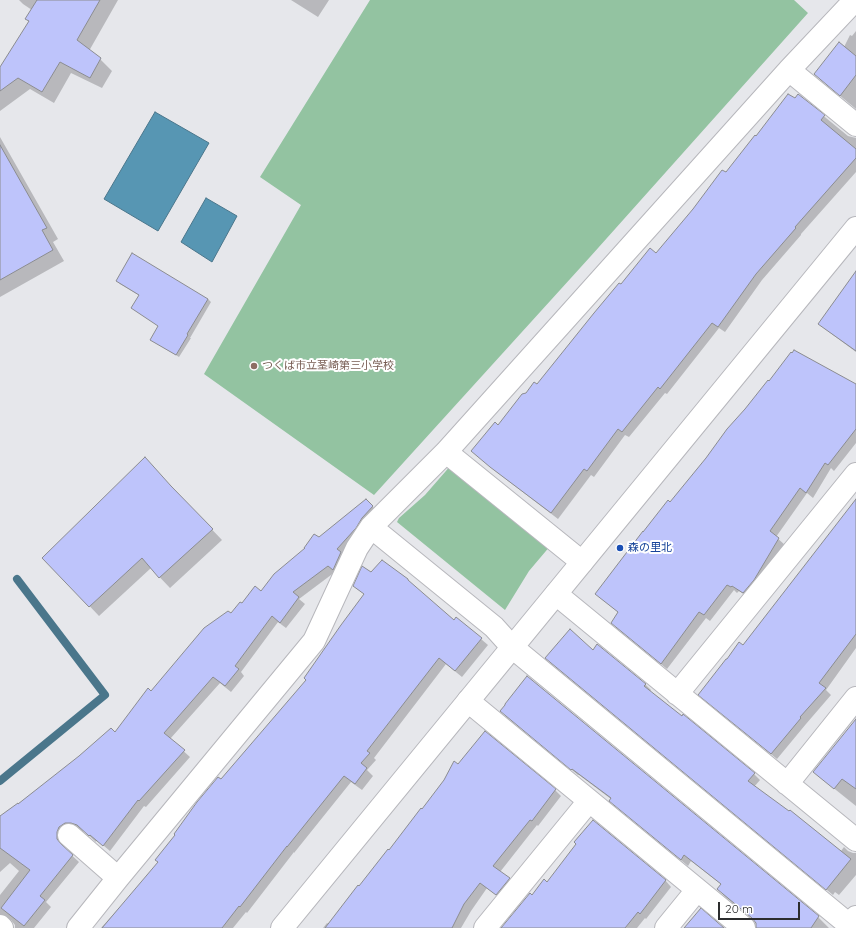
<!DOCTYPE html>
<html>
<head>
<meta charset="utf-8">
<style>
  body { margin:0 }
  #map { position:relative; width:856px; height:928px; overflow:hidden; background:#e6e7eb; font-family:Quicksand,sans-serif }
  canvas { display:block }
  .scale { position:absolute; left:718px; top:902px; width:82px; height:18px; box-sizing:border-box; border:2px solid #2c2d2e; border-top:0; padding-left:5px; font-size:12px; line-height:14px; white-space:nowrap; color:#2c2d2e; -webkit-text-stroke:3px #fff; paint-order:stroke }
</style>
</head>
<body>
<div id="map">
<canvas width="856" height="928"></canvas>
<div class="scale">20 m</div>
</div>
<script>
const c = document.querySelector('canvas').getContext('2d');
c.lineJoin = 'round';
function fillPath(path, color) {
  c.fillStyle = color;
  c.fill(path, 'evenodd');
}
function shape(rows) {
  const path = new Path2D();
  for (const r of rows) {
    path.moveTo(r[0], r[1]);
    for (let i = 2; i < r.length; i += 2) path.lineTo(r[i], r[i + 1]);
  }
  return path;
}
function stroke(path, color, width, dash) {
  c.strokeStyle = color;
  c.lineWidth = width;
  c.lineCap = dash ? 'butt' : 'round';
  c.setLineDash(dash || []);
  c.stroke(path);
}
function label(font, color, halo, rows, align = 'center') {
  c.font = font + ' Quicksand,"Noto Sans JP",sans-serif';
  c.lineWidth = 4;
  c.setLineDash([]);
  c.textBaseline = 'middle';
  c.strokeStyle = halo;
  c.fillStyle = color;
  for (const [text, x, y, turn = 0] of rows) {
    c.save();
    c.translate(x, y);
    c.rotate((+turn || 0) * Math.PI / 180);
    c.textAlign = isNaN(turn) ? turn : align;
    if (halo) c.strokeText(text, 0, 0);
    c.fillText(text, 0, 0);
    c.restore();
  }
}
fillPath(shape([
  [370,0,794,0,808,13,590,257,374,495,204,374,301,205,260,177],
  [452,464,551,545,529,571,505,610,397,522,399,518,425,495]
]), '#93c3a1');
const water = shape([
  [155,112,209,143,158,231,104,199,155,112],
  [206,198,237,216,212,262,181,242,206,198]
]);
fillPath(water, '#5796b3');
stroke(water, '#4a768b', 1);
fillPath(shape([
  [19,0,118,0,89,51,100,59,112,71,102,88,71,73,54,103,30,89,0,111,0,69,29,22,26,19,32,10,23,4],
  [291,0,329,0,318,17],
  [856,31,856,109,821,80,815,74,844,47,850,35,852,36],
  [798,95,848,136,856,138,856,172,801,234,801,235,762,280,725,332,719,328,667,394,665,393,629,437,625,435,594,477,591,475,558,519,498,473,472,451,499,426,527,394,537,386,621,286,656,254,726,173],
  [0,137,58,239,53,242,64,261,0,297],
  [856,272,856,352,825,329,819,323],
  [117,281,208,299,211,302,190,338,191,338,179,357,154,342,151,339,159,326,140,296,120,284],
  [856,385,856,443,834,471,831,468,813,498,807,493,776,537,785,545,750,598,739,591,737,593,734,590,710,621,706,618,667,669,618,629,619,613,603,600,596,594,670,503],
  [181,497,222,540,170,588,151,568,99,616,44,558],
  [366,500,379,513,335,572,299,599,305,604,286,628,278,622,241,672,244,676,231,692,220,683,170,739,190,757,146,807,144,806,110,851,97,840,96,842,85,832,79,829,71,829,63,840,63,847,66,850,79,862,46,902,51,907,34,928,15,928,15,925,11,920,4,920,0,922,0,895,19,871,10,863,0,872,0,817,115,733,151,692,242,604,261,592,319,538],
  [856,501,856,648,826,690,831,695,806,724,777,759,706,701,743,647],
  [354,586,454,622,456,619,481,639,488,645,462,677,446,664,374,758,376,760,367,770,373,776,362,790,351,782,294,853,294,852,247,913,246,912,233,928,101,928,119,908,120,908,159,862,221,781,307,680,365,595],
  [593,651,645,684,651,690,650,692,754,774,760,780,754,787,841,851,844,847,848,851,853,853,856,853,856,875,839,895,835,892,833,895,552,664],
  [528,677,818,917,829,928,757,928,757,924,755,921,724,896,718,889,722,885,691,861,688,866,617,807,611,799,579,775,578,775,508,718,502,711],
  [856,720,856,806,821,778,815,772],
  [459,765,555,790,561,796,538,826,537,825,500,872,509,879,515,885,503,900,487,888,471,911,461,928,323,928,327,923,329,924,423,811],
  [665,880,671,887,646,919,645,918,637,928,503,928,532,896,548,883]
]), '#0003');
stroke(shape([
  [0,781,105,695,17,579]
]), '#4a768b', 8);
const building = shape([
  [37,0,100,0,77,40,101,58,90,78,60,62,42,92,18,78,0,91,0,67,29,21,25,19,37,0],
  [839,42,856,56,856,75,840,96,814,74,839,42],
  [788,94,795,98,798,94,825,115,821,120,856,149,856,158,795,227,796,228,756,274,718,327,712,323,660,389,658,387,622,432,618,429,587,471,584,469,551,513,490,467,471,451,495,422,498,425,522,394,526,393,534,382,537,384,594,313,619,283,621,284,650,248,656,253,693,209,722,170,726,172,755,135,756,136,788,94],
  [0,145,47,228,42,230,53,250,0,280,0,145],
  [132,253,208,299,187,334,188,335,176,355,150,340,158,326,131,308,139,295,116,281,132,253],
  [856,271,856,351,818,324,856,271],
  [794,350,856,384,856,429,828,465,825,463,806,493,800,488,770,531,779,538,754,580,743,593,732,586,731,587,727,585,704,615,699,612,661,664,611,623,618,612,595,594,643,531,643,532,668,500,670,502,706,458,727,429,745,409,768,380,769,381,791,352,792,353,794,350],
  [145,457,171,486,213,529,159,578,142,558,89,607,42,558,145,457],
  [366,499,373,506,362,518,356,528,337,549,341,552,333,570,328,566,293,592,299,597,280,623,272,616,235,666,239,669,225,686,213,677,164,733,185,750,139,801,138,800,103,846,90,835,89,836,77,825,71,823,65,823,59,827,57,832,57,839,61,844,73,855,40,896,45,900,24,926,1,908,30,870,0,848,0,816,18,803,18,804,79,756,111,728,115,732,148,688,151,691,204,628,228,611,231,613,240,602,242,603,255,586,261,591,274,574,305,548,304,548,314,534,319,537,366,499],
  [856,499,856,634,819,683,826,688,800,717,801,718,771,754,698,695,726,659,727,659,739,642,743,645,856,499],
  [382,560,408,579,408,580,454,620,456,617,482,638,455,671,439,658,367,751,370,753,361,763,367,768,355,784,344,776,287,847,287,846,240,907,239,906,222,928,102,928,158,862,155,860,175,835,174,834,197,802,218,777,221,779,306,680,304,678,341,625,364,594,353,586,362,566,371,572,382,560],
  [570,629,593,650,597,644,646,684,644,686,682,716,683,714,755,773,748,781,789,811,790,810,851,859,826,890,545,658,570,629],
  [527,676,819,916,811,928,756,928,756,923,752,918,717,889,721,884,684,855,681,860,609,801,611,798,572,769,571,770,500,711,505,705,505,704,527,676],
  [856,719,856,789,842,779,834,789,813,772,856,719],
  [485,731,556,789,532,821,530,820,493,866,510,878,496,895,480,883,464,904,452,928,325,928,358,885,359,886,388,849,389,850,421,808,422,809,444,780,454,761,458,764,485,731],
  [593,820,666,880,640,914,638,912,625,928,501,928,530,893,532,895,544,879,547,882,576,844,574,842,593,820],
  [701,908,724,928,684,928,701,908]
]);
fillPath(building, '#bec4fb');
stroke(building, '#8b8c90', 1);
const pedestrian = shape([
  [512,647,853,928]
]);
const minor = shape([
  [789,70,856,125],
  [446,452,582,562],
  [371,527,494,627,512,647],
  [556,594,856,840],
  [677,694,856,474],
  [468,701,744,928],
  [787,784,856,698],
  [69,835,118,878],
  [0,926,2,928],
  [78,928,118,878,314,641,357,548,371,527,446,452,789,70,855,0],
  [485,928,589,801],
  [666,928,697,890],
  [847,928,856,917]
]);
const tertiary = shape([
  [282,928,856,228]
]);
stroke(pedestrian, '#b7b7bc', 24);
stroke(minor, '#b7b7bc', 24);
stroke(tertiary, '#b7b7bc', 24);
stroke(pedestrian, '#fff', 22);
stroke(minor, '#fff', 22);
stroke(tertiary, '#fff', 22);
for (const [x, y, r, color] of [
  [254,366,4,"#8d6e63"],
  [620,548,4,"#1a4fb4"]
]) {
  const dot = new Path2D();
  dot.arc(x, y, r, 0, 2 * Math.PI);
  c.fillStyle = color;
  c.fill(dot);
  stroke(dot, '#fff', 1.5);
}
label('11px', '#785e54', '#fff', [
  ["つくば市立茎崎第三小学校",262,366]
], 'left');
label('11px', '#164399', '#fff', [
  ["森の里北",628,548]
], 'left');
</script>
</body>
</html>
